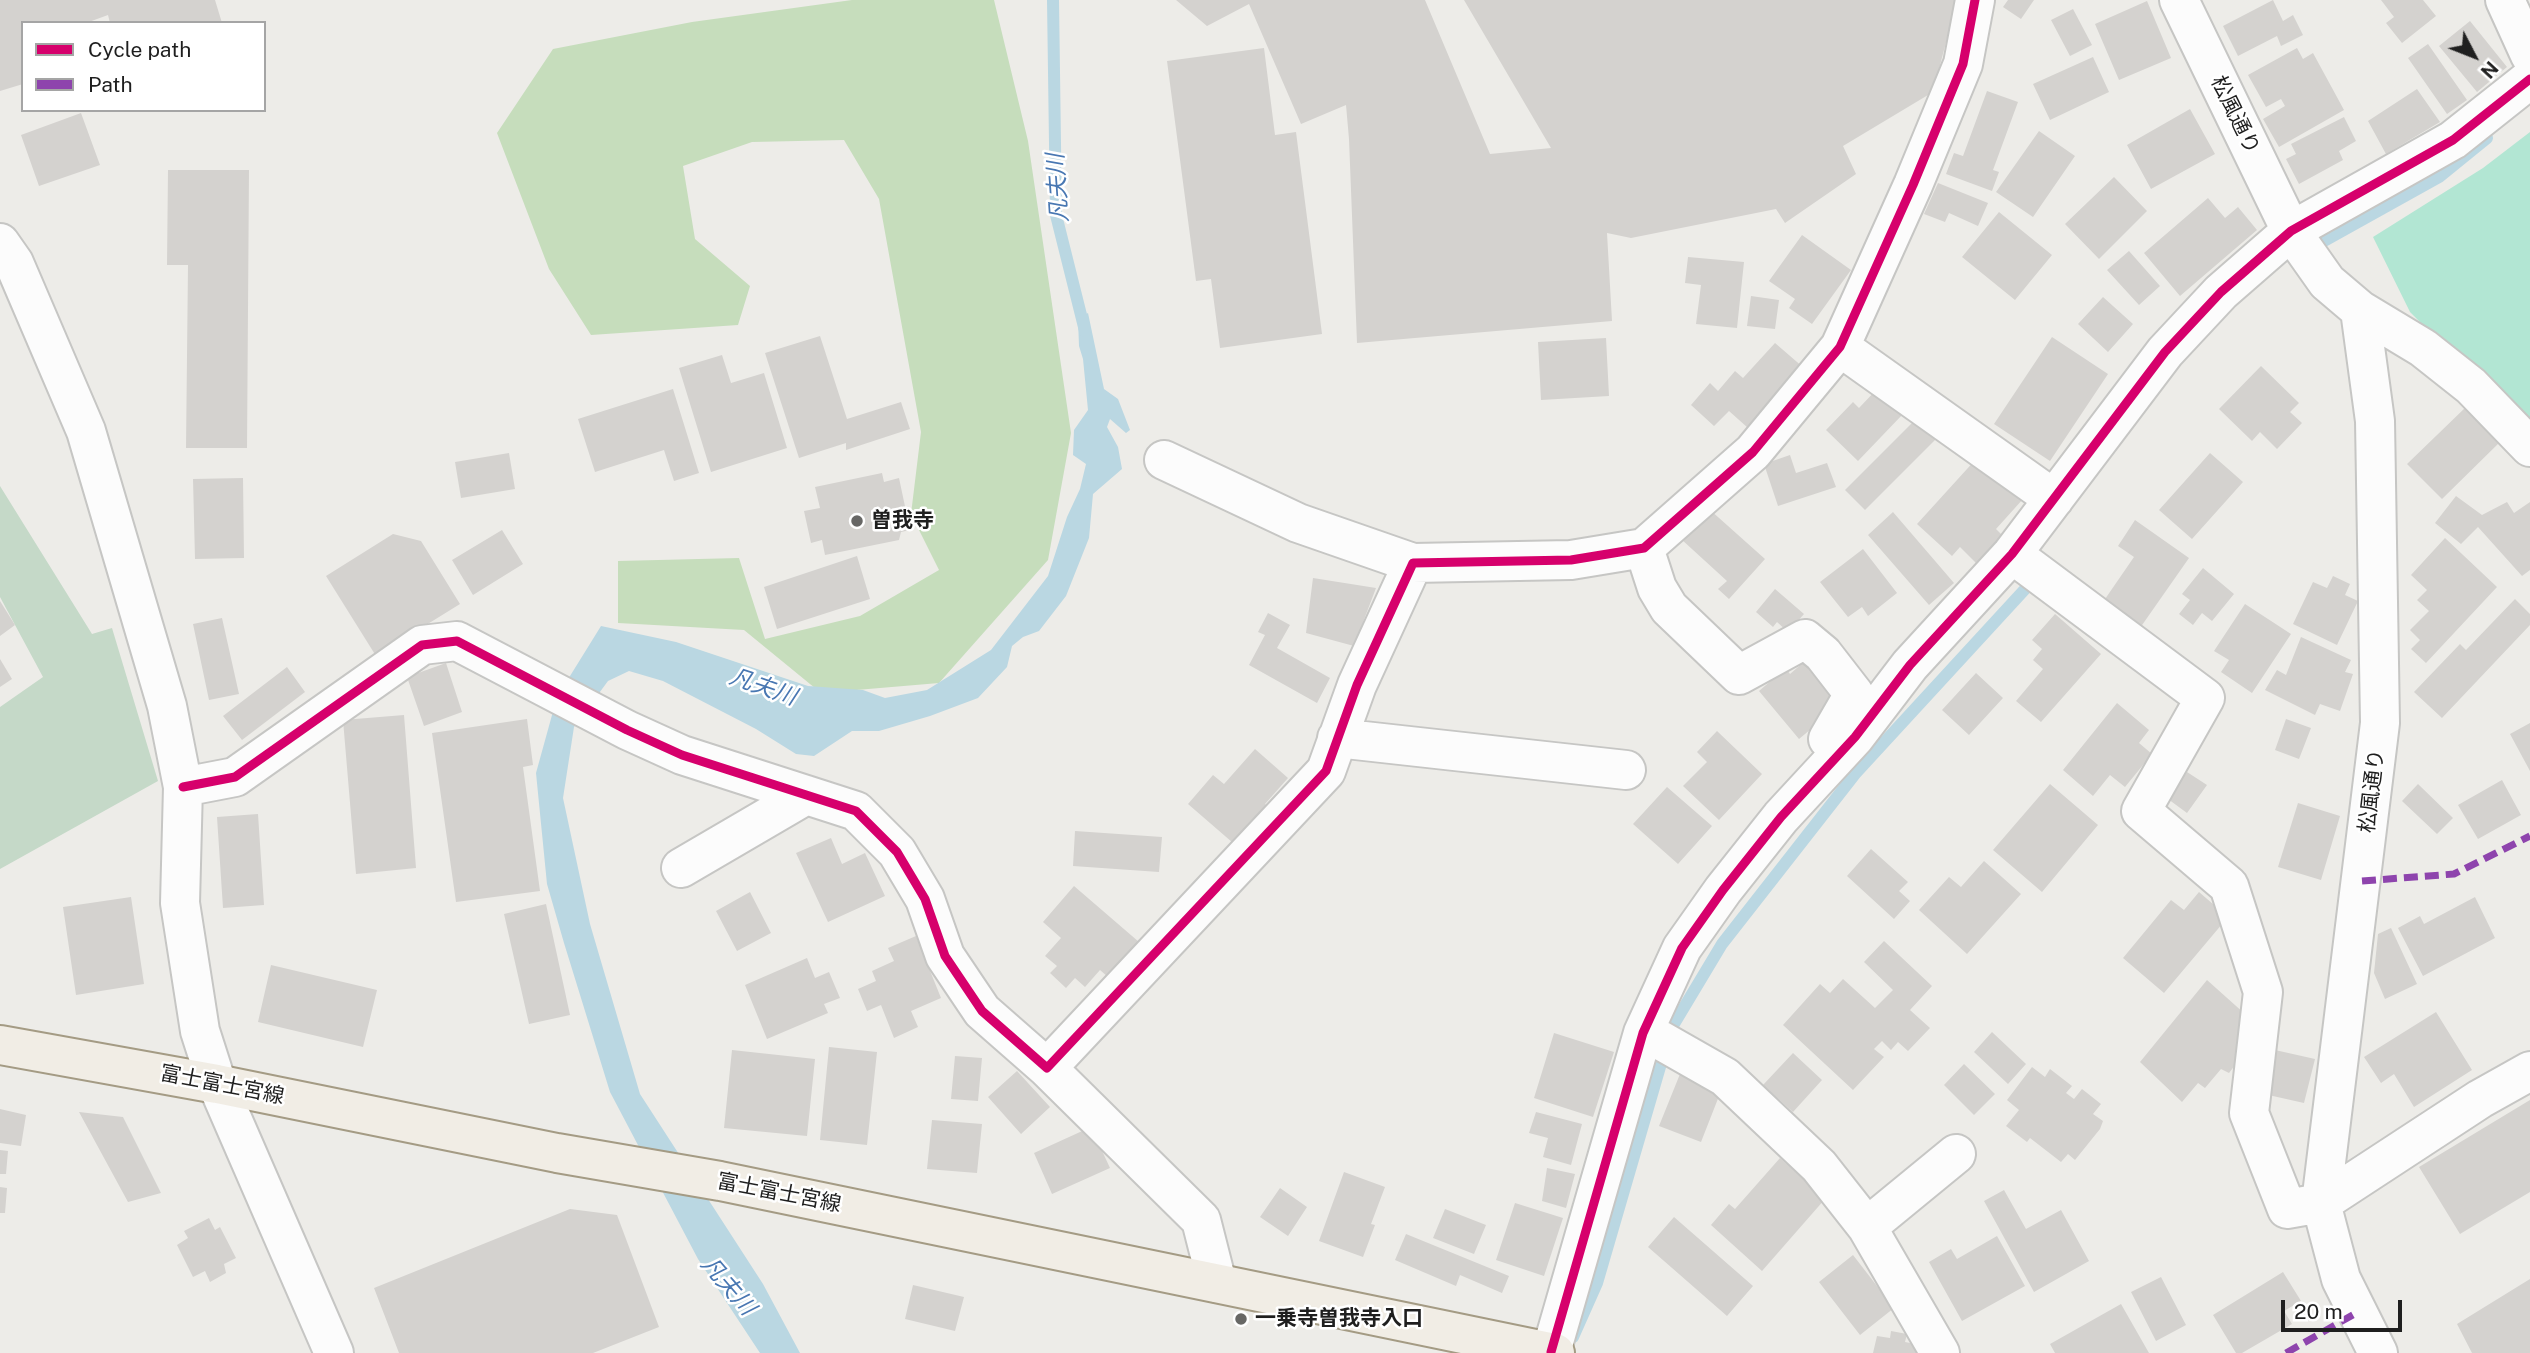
<!DOCTYPE html>
<html>
<head>
<meta charset="utf-8">
<style>
  body { margin:0 }
  #map { position:relative; width:2530px; height:1353px; overflow:hidden; background:#edece8; font-family:"Public Sans",sans-serif }
  canvas { display:block }
  .legend { position:absolute; left:21px; top:21px; width:245px; height:91px; box-sizing:border-box; background:#fff; border:2px solid #a5a5a5; margin:0; padding:9px 12px; list-style:none; font-size:21px; color:#1f1f1f }
  .legend li { display:flex; align-items:center; gap:14px; height:35px }
  .legend b { width:35px; border:2px solid #a5a5a5 }
  .north { position:absolute; left:2439px; top:21px; width:70px; height:70px; -webkit-text-stroke:5px #fff; paint-order:stroke; rotate:132deg; font-size:19px; font-weight:700; line-height:28px; text-align:center; color:#1f1f1f }
  .north::after { content:''; display:block; margin:auto; width:24px; height:32px; background:#1f1f1f; clip-path:polygon(50% 0,100% 100%,50% 72%,0 100%) }
  .scale { position:absolute; left:2281px; top:1300px; width:121px; height:32px; box-sizing:border-box; border:4px solid #1f1f1f; border-top:0; padding-left:9px; font-size:21px; line-height:24px; white-space:nowrap; color:#1f1f1f; -webkit-text-stroke:5px #fff; paint-order:stroke }
</style>
</head>
<body>
<div id="map">
<canvas width="2530" height="1353"></canvas>
<ul class="legend">
<li><b style="height:9px;background:#d6006c"></b>Cycle path</li>
<li><b style="height:9px;background:#8e44ad"></b>Path</li>
</ul>
<div class="north">N</div>
<div class="scale">20 m</div>
</div>
<script>
const c = document.querySelector('canvas').getContext('2d');
c.lineJoin = 'round';
function fillPath(path, color) {
  c.fillStyle = color;
  c.fill(path, 'evenodd');
}
function shape(rows) {
  const path = new Path2D();
  for (const r of rows) {
    path.moveTo(r[0], r[1]);
    for (let i = 2; i < r.length; i += 2) path.lineTo(r[i], r[i + 1]);
  }
  return path;
}
function stroke(path, color, width, dash) {
  c.strokeStyle = color;
  c.lineWidth = width;
  c.lineCap = dash ? 'butt' : 'round';
  c.setLineDash(dash || []);
  c.stroke(path);
}
function label(font, color, halo, rows, align = 'center') {
  c.font = font + ' "Public Sans","Noto Sans JP",sans-serif';
  c.lineWidth = 5;
  c.setLineDash([]);
  c.textBaseline = 'middle';
  c.strokeStyle = halo;
  c.fillStyle = color;
  for (const [text, x, y, turn = 0] of rows) {
    c.save();
    c.translate(x, y);
    c.rotate((+turn || 0) * Math.PI / 180);
    c.textAlign = isNaN(turn) ? turn : align;
    if (halo) c.strokeText(text, 0, 0);
    c.fillText(text, 0, 0);
    c.restore();
  }
}
fillPath(shape([
  [852,0,994,0,1028,141,1071,433,1048,560,939,683,821,693,744,630,618,623,618,561,739,558,765,639,860,616,939,570,911,514,921,432,879,199,844,140,752,142,683,166,695,239,750,286,738,325,591,335,549,269,497,133,553,49,692,22]
]), '#c6ddbc');
fillPath(shape([
  [0,486,92,634,112,628,158,781,0,869,0,707,43,677,0,597]
]), '#c5d9c8');
fillPath(shape([
  [2530,132,2530,432,2410,312,2373,237,2483,168]
]), '#b2e6d3');
fillPath(shape([
  [1088,313,1104,389,1118,399,1130,430,1126,433,1110,419,1107,427,1118,447,1122,469,1093,494,1089,538,1066,596,1039,631,1023,637,1012,646,1007,667,978,698,930,716,879,731,852,731,814,756,796,754,756,729,663,681,629,671,608,681,574,727,563,798,590,924,640,1094,763,1284,800,1353,760,1353,698,1259,610,1092,564,943,547,884,536,773,557,697,601,626,676,642,808,686,863,690,885,698,927,690,991,650,1048,576,1067,517,1080,489,1086,464,1073,455,1074,430,1088,410,1083,359,1079,346,1078,319]
]), '#bad7e2');
stroke(shape([
  [1053,0,1056,215,1085,331],
  [2315,246,2439,177,2487,138],
  [1573,1337,1597,1283,1671,1029,1722,944,1855,774,2027,587]
]), '#bad7e2', 12);
fillPath(shape([
  [0,0,215,0,222,23,110,23,108,15,86,23,23,23,23,84,0,91],
  [1176,0,1425,0,1490,154,1551,148,1464,0,1957,0,1933,92,1843,146,1856,174,1785,223,1776,209,1631,238,1607,233,1612,321,1357,343,1349,139,1346,105,1301,124,1249,4,1207,26],
  [2008,0,2034,0,2021,19,2003,7],
  [2273,0,2283,21,2293,15,2303,35,2281,46,2277,36,2238,56,2223,26],
  [2381,0,2423,0,2436,16,2402,43,2386,23,2394,17],
  [2147,1,2171,58,2119,80,2095,24],
  [2073,9,2092,45,2070,56,2051,20],
  [2470,21,2507,67,2477,92,2439,46],
  [2428,44,2467,100,2447,114,2408,58],
  [1264,48,1275,135,1296,132,1322,334,1220,348,1211,279,1196,281,1167,61],
  [2297,48,2303,59,2313,53,2344,110,2279,147,2263,119,2285,106,2281,99,2266,107,2248,75],
  [2093,57,2109,92,2050,120,2033,84],
  [2417,89,2440,122,2386,154,2368,121],
  [1987,91,2018,102,1993,170,1999,172,1992,191,1946,174,1954,153,1963,156],
  [2190,109,2215,154,2151,189,2127,145],
  [81,113,100,165,39,186,21,135],
  [2344,117,2356,141,2339,151,2343,160,2299,184,2286,159,2296,154,2291,144],
  [2039,131,2075,156,2033,217,1996,192],
  [168,170,249,170,247,448,186,448,188,265,167,265],
  [2114,177,2147,211,2099,259,2065,224],
  [1938,183,1988,203,1978,226,1949,213,1945,222,1924,214],
  [2208,198,2225,218,2238,207,2257,230,2180,296,2144,253],
  [1999,212,2052,255,2015,300,1962,257],
  [1802,235,1851,270,1812,324,1789,308,1795,299,1769,281],
  [2129,251,2160,286,2139,305,2107,270],
  [1688,257,1744,262,1737,328,1696,324,1701,285,1685,283],
  [1751,296,1779,300,1775,329,1747,326],
  [2103,297,2133,324,2108,352,2078,324],
  [820,336,847,419,901,402,910,429,846,450,846,443,799,458,765,353],
  [2052,337,2108,374,2050,461,1994,424],
  [1606,338,1609,396,1541,400,1538,342],
  [1775,343,1804,368,1757,436,1729,411,1714,426,1691,405,1710,383,1718,391,1735,371,1743,378],
  [722,355,731,383,764,373,787,448,711,472,679,368],
  [2261,366,2299,403,2290,412,2302,423,2277,449,2260,432,2252,441,2219,409],
  [673,389,699,473,674,481,664,450,595,472,578,419],
  [1877,389,1903,414,1858,461,1826,430,1853,402,1859,408],
  [2467,406,2501,441,2442,499,2407,464],
  [1916,419,1936,439,1865,510,1845,490],
  [509,453,515,489,461,498,455,462],
  [2210,453,2243,482,2192,539,2159,510],
  [1790,455,1796,473,1827,463,1836,487,1778,506,1764,464],
  [1977,458,2023,499,1996,529,2004,537,1978,565,1960,547,1952,556,1917,524],
  [882,473,884,482,899,478,910,530,901,532,899,540,825,555,822,540,811,543,804,511,820,508,815,487],
  [243,478,244,558,195,559,193,479],
  [2456,496,2482,515,2507,502,2514,513,2530,502,2530,570,2522,576,2478,527,2461,544,2435,523],
  [1709,509,1765,559,1729,599,1718,589,1727,581,1681,539],
  [1893,512,1954,583,1929,605,1868,535],
  [2135,520,2189,558,2140,628,2103,602,2134,557,2118,546],
  [502,530,523,564,473,595,452,560],
  [393,534,421,541,460,604,376,656,326,576],
  [2445,538,2497,587,2426,663,2411,649,2420,640,2410,630,2429,611,2417,600,2427,590,2411,575],
  [1863,549,1897,593,1868,616,1862,607,1848,617,1820,582],
  [857,556,870,599,777,629,764,587],
  [2203,568,2234,594,2212,621,2202,613,2193,625,2179,614,2190,600,2182,594],
  [2333,576,2350,584,2345,595,2358,601,2337,645,2293,624,2313,582,2327,588],
  [1313,578,1376,588,1354,646,1306,633],
  [1775,589,1804,614,1788,632,1777,622,1773,627,1756,612],
  [2515,599,2530,614,2530,625,2442,718,2414,692,2460,644,2466,650],
  [0,601,15,625,0,636],
  [2245,604,2291,634,2252,693,2221,672,2229,660,2214,651],
  [1268,613,1290,625,1277,648,1330,678,1317,703,1249,665,1265,635,1258,632],
  [2055,614,2101,654,2041,722,2016,701,2043,669,2033,660,2042,649,2032,640],
  [222,618,239,694,209,700,193,624],
  [2301,637,2351,660,2345,672,2353,674,2340,711,2320,704,2315,715,2265,690,2277,670,2286,675],
  [0,659,12,679,0,687],
  [1805,661,1841,704,1799,739,1759,691,1786,668,1790,674],
  [446,663,462,712,424,726,407,677],
  [287,667,305,692,242,740,223,716],
  [1976,673,2003,698,1969,735,1942,710],
  [2117,703,2149,730,2139,743,2152,754,2125,787,2110,775,2093,796,2063,770],
  [404,715,416,868,356,874,343,720],
  [527,719,533,765,523,767,540,891,456,902,432,733],
  [2286,719,2311,728,2299,759,2275,750],
  [2530,723,2530,771,2510,734],
  [1717,731,1762,774,1719,820,1683,786,1707,762,1697,752],
  [1255,749,1288,778,1265,804,1273,812,1240,849,1188,804,1213,775,1224,784],
  [2187,772,2207,785,2187,813,2168,799],
  [2502,780,2521,815,2478,839,2458,805],
  [2050,784,2098,825,2042,892,1993,850],
  [2418,784,2453,818,2437,834,2402,801],
  [1667,787,1712,826,1678,864,1633,824],
  [2298,803,2340,816,2321,880,2278,867],
  [258,814,264,905,223,908,217,817],
  [1075,831,1162,837,1159,872,1073,866],
  [831,838,842,864,865,853,885,896,828,922,796,853],
  [1871,849,1908,882,1899,891,1910,901,1894,919,1847,876],
  [1984,861,2021,894,1967,954,1919,910,1949,877,1961,887],
  [1074,886,1139,942,1108,977,1100,970,1085,987,1075,978,1066,988,1050,973,1057,966,1045,956,1061,938,1043,922],
  [750,892,771,933,737,951,716,911],
  [2199,892,2228,917,2164,993,2123,958,2171,900,2184,910],
  [131,897,144,984,76,995,63,907],
  [2475,897,2495,938,2423,976,2398,928,2420,916,2424,924],
  [546,904,570,1015,529,1024,504,914],
  [2391,928,2417,984,2385,999,2374,973,2378,934],
  [916,936,941,998,911,1011,918,1027,894,1038,881,1005,867,1011,858,989,876,981,872,971,894,961,888,948],
  [1884,941,1932,986,1910,1010,1930,1028,1908,1051,1898,1042,1891,1050,1882,1041,1874,1049,1884,1057,1853,1090,1783,1025,1820,984,1830,993,1843,979,1875,1008,1893,990,1864,962],
  [807,958,815,978,829,972,840,998,824,1004,828,1013,767,1039,745,985],
  [271,965,377,990,363,1047,258,1022],
  [2207,980,2245,1014,2243,1055,2229,1073,2221,1069,2205,1088,2198,1083,2182,1102,2140,1062],
  [2436,1012,2472,1070,2414,1107,2394,1074,2381,1083,2364,1057],
  [1992,1032,2026,1064,2008,1084,1974,1052],
  [1554,1033,1614,1052,1593,1117,1534,1098],
  [829,1047,877,1052,867,1145,820,1140],
  [732,1050,815,1059,807,1136,724,1128],
  [2275,1050,2315,1059,2304,1103,2264,1094],
  [1793,1053,1822,1080,1793,1112,1763,1085],
  [955,1056,982,1058,978,1101,951,1099],
  [1964,1064,1995,1094,1974,1115,1944,1085],
  [2032,1067,2045,1077,2050,1069,2072,1086,2066,1093,2074,1099,2082,1089,2101,1104,2093,1114,2103,1121,2100,1129,2075,1160,2068,1154,2061,1162,2030,1138,2027,1142,2006,1126,2019,1110,2007,1100],
  [1017,1071,1050,1107,1021,1134,988,1097],
  [1680,1074,1721,1091,1701,1142,1659,1126],
  [2530,1100,2530,1192,2460,1234,2419,1167],
  [0,1109,26,1115,21,1146,0,1143],
  [79,1112,123,1117,161,1193,128,1202],
  [1536,1112,1582,1124,1571,1165,1543,1157,1548,1138,1529,1133],
  [932,1120,982,1124,977,1173,927,1169],
  [1091,1127,1110,1168,1052,1194,1034,1153],
  [0,1150,8,1151,6,1174,0,1174],
  [1780,1158,1825,1199,1762,1271,1711,1225,1729,1204,1735,1209],
  [1547,1168,1575,1174,1566,1208,1542,1201],
  [1344,1172,1385,1187,1371,1224,1375,1225,1363,1257,1319,1241],
  [0,1187,7,1188,5,1213,0,1213],
  [1280,1188,1307,1207,1288,1236,1260,1217],
  [2004,1190,2026,1229,2061,1210,2089,1261,2034,1292,1984,1201],
  [1515,1203,1563,1218,1544,1276,1496,1260],
  [570,1209,617,1215,659,1327,593,1353,399,1353,374,1288],
  [1445,1209,1486,1225,1474,1254,1433,1238],
  [1674,1217,1753,1286,1727,1316,1648,1247],
  [209,1218,215,1230,220,1227,236,1258,224,1264,226,1273,210,1282,205,1271,193,1277,177,1245,188,1238,184,1231],
  [1406,1234,1509,1276,1502,1293,1460,1275,1456,1286,1395,1260],
  [1997,1236,2025,1286,1962,1321,1929,1262,1951,1249,1957,1259],
  [1853,1255,1894,1308,1860,1335,1819,1282],
  [2283,1272,2301,1301,2284,1311,2292,1324,2242,1353,2236,1353,2213,1315],
  [2161,1277,2186,1325,2156,1341,2131,1292],
  [2530,1279,2530,1353,2472,1353,2457,1324],
  [913,1285,964,1297,955,1331,905,1319],
  [2121,1304,2149,1353,2055,1353,2050,1344],
  [1891,1331,1907,1334,1905,1342,1925,1346,1924,1353,1873,1353,1877,1336,1890,1338]
]), '#d4d2cf');
const minor = shape([
  [2179,0,2291,231,2327,282,2360,310,2375,421,2380,723,2321,1203,2341,1279,2378,1353],
  [2505,0,2530,55],
  [0,243,14,263,86,431,167,706,183,787,180,903,200,1031,217,1084,334,1353],
  [2360,310,2423,348,2471,386,2530,447],
  [1840,347,2054,499],
  [1164,460,1298,523,1413,563],
  [1644,548,1657,588,1669,608,1739,675,1805,639,1823,654,1854,694,1828,739],
  [2012,554,2205,698,2141,811,2229,886,2263,992,2249,1113,2287,1209,2321,1203,2480,1099,2530,1071],
  [1337,738,1626,770],
  [183,787,235,777,422,645,457,641,627,730,682,755,856,811,897,852,925,899,945,956,982,1011,1047,1068,1326,771,1357,685,1413,563,1571,560,1644,548,1753,452,1840,347,1913,185,1963,64,1975,0],
  [681,868,806,795],
  [1643,1033,1660,1040,1725,1077,1819,1166,1867,1227,1940,1353],
  [1047,1068,1201,1220,1217,1283],
  [1867,1227,1956,1154],
  [1551,1352,1643,1033,1682,948,1723,890,1781,817,1855,737,1910,665,2012,554,2165,352,2221,292,2291,231,2453,140,2530,79]
]);
const major = shape([
  [0,1045,217,1084,557,1153,720,1181,1555,1353]
]);
stroke(minor, '#c6c6c4', 42);
stroke(major, '#a49b84', 42);
stroke(minor, '#fcfcfc', 38);
stroke(major, '#f1ede5', 38);
stroke(shape([
  [2362,881,2454,874,2530,836],
  [2286,1353,2358,1312]
]), '#8e44ad', 7, [14, 7]);
stroke(shape([
  [183,787,235,777,422,645,457,641,627,730,682,755,856,811,897,852,925,899,945,956,982,1011,1047,1068,1326,771,1357,685,1413,563,1571,560,1644,548,1753,452,1840,347,1913,185,1963,64,1975,0],
  [1551,1352,1643,1033,1682,948,1723,890,1781,817,1855,737,1910,665,2012,554,2165,352,2221,292,2291,231,2453,140,2530,79]
]), '#d6006c', 9);
for (const [x, y, r, color] of [
  [857,521,7,"#676765"],
  [1241,1319,7,"#676765"]
]) {
  const dot = new Path2D();
  dot.arc(x, y, r, 0, 2 * Math.PI);
  c.fillStyle = color;
  c.fill(dot);
  stroke(dot, '#fff', 2.5);
}
label('21px', '#1f1f1f', '#fff', [
  ["松風通り",2235,115,64],
  ["松風通り",2372,791,-83],
  ["富士富士宮線",222,1085,11],
  ["富士富士宮線",779,1193,11]
]);
label('bold 21px', '#1f1f1f', '#fff', [
  ["曽我寺",871,521],
  ["一乗寺曽我寺入口",1255,1319]
], 'left');
label('italic 23px', '#4877b2', '#fff', [
  ["凡夫川",1058,188,-94],
  ["凡夫川",763,687,19],
  ["凡夫川",728,1286,49]
]);
</script>
</body>
</html>
